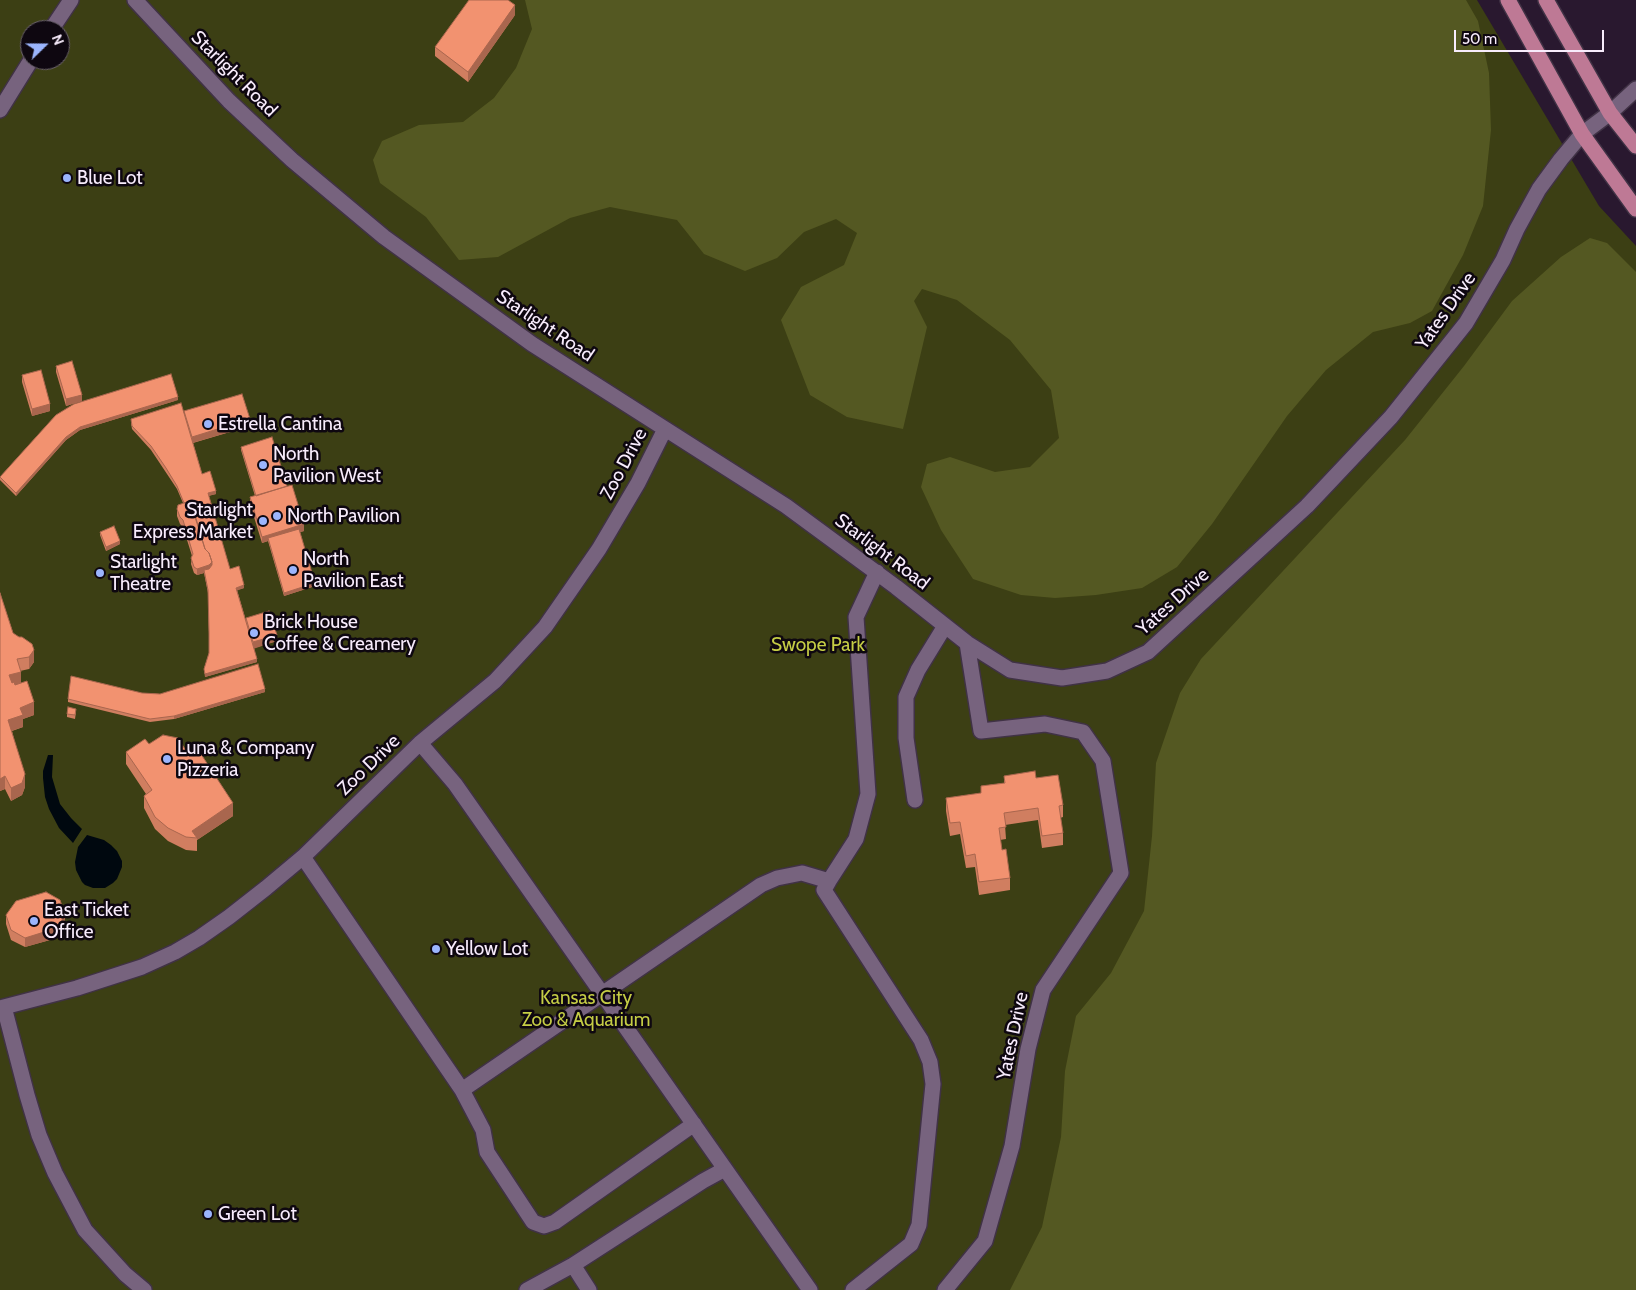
<!DOCTYPE html>
<html>
<head>
<meta charset="utf-8">
<style>
  body { margin:0 }
  #map { position:relative; width:1636px; height:1290px; overflow:hidden; background:#29182f; font-family:Cabin,sans-serif }
  canvas { display:block }
  .north { position:absolute; left:20px; top:20px; width:50px; height:50px; box-sizing:border-box; background:#0e0710; border:1px solid #6c636e; border-radius:50%; rotate:68deg; font-size:14px; font-weight:700; line-height:20px; text-align:center; color:#f8ecfc }
  .north::after { content:''; display:block; margin:auto; width:18px; height:22px; background:#9bb5fd; clip-path:polygon(50% 0,100% 100%,50% 72%,0 100%) }
  .scale { position:absolute; left:1454px; top:30px; width:150px; height:22px; box-sizing:border-box; border:2px solid #f8ecfc; border-top:0; padding-left:6px; font-size:15px; line-height:18px; white-space:nowrap; color:#f8ecfc; -webkit-text-stroke:4px #0e0710; paint-order:stroke }
</style>
</head>
<body>
<div id="map">
<canvas width="1636" height="1290"></canvas>
<div class="north">N</div>
<div class="scale">50 m</div>
</div>
<script>
const c = document.querySelector('canvas').getContext('2d');
c.lineJoin = 'round';
function fillPath(path, color) {
  c.fillStyle = color;
  c.fill(path, 'evenodd');
}
function shape(rows) {
  const path = new Path2D();
  for (const r of rows) {
    path.moveTo(r[0], r[1]);
    for (let i = 2; i < r.length; i += 2) path.lineTo(r[i], r[i + 1]);
  }
  return path;
}
function stroke(path, color, width, dash) {
  c.strokeStyle = color;
  c.lineWidth = width;
  c.lineCap = dash ? 'butt' : 'round';
  c.setLineDash(dash || []);
  c.stroke(path);
}
function label(font, color, halo, rows, align = 'center') {
  c.font = font + ' Cabin,sans-serif';
  c.lineWidth = 5;
  c.setLineDash([]);
  c.textBaseline = 'middle';
  c.strokeStyle = halo;
  c.fillStyle = color;
  for (const [text, x, y, turn = 0] of rows) {
    c.save();
    c.translate(x, y);
    c.rotate((+turn || 0) * Math.PI / 180);
    c.textAlign = isNaN(turn) ? turn : align;
    if (halo) c.strokeText(text, 0, 0);
    c.fillText(text, 0, 0);
    c.restore();
  }
}
fillPath(shape([
  [0,0,1477,0,1599,206,1636,246,1636,1290,0,1290],
  [30,30,60,30,60,60,30,60]
]), '#3c3f14');
fillPath(shape([
  [525,0,1466,0,1478,21,1489,73,1491,130,1483,206,1463,255,1432,311,1410,323,1373,332,1326,370,1287,416,1212,524,1177,567,1142,588,1096,595,1055,598,1021,595,973,579,941,530,921,487,927,464,950,457,995,472,1030,467,1059,438,1051,390,1010,340,957,300,922,289,914,301,927,327,903,429,847,417,810,395,781,320,801,287,844,265,857,233,836,219,804,232,777,258,745,271,704,254,677,220,610,207,570,218,498,257,459,260,426,217,380,183,373,160,382,141,419,125,463,122,494,98,516,68,532,29],
  [1590,238,1607,243,1636,272,1636,1290,1010,1290,1042,1227,1061,1137,1065,1071,1076,1016,1111,973,1144,911,1152,836,1156,763,1180,693,1201,659,1405,440,1464,366,1512,301,1561,257]
]), '#545822');
fillPath(shape([
  [48,755,53,755,52,777,60,804,71,818,82,829,73,843,59,828,49,809,45,797,43,778,43,771],
  [87,835,104,840,111,845,117,851,122,861,122,867,117,879,113,883,105,888,93,888,85,885,82,882,76,870,75,862,78,847]
]), '#00080f');
const minor = shape([
  [135,0,229,101,292,160,384,237,532,344,786,506,896,587,967,643,1010,670,1062,678,1107,671,1148,652,1307,506,1391,417,1466,323,1503,260,1517,229,1539,189,1561,159,1582,134,1610,113,1636,89],
  [51,30,71,0],
  [0,110,31,60],
  [420,743,455,784,810,1290],
  [915,800,906,738,906,697,918,670,945,626],
  [303,857,462,1090],
  [829,881,856,839,868,794,856,617,877,572],
  [4,1007,27,1095,39,1135,55,1173,85,1230,125,1274,144,1290],
  [0,1008,77,988,142,967,175,952,199,938,229,917,266,888,303,857,420,743,495,681,545,627,599,549,638,483,665,429],
  [694,1124,555,1222,544,1226,533,1222,487,1152,483,1130,462,1090,761,885,777,878,802,873,829,881,824,890,921,1040,930,1062,933,1084,919,1225,911,1244,853,1290],
  [573,1265,589,1290],
  [527,1290,573,1265,703,1181,725,1169],
  [945,1290,985,1241,1012,1146,1028,1049,1043,990,1121,873,1103,761,1083,732,1045,724,981,731,967,643]
]);
const major = shape([
  [1508,0,1582,134,1636,209],
  [1546,0,1610,113,1636,146]
]);
stroke(minor, '#403245', 18);
stroke(major, '#403245', 18);
stroke(minor, '#77637e', 15);
stroke(major, '#be7995', 15);
fillPath(shape([
  [515,15,468,82,435,56,435,47],
  [56,366,82,401,66,406,56,372],
  [22,375,50,411,32,416,22,382],
  [178,400,80,430,66,440,16,496,0,480,0,477,56,415],
  [184,414,250,426,193,443,202,474,216,494,208,496,230,569,244,588,237,590,246,621,246,618,277,641,254,648,257,662,205,677,204,669,209,653,209,635,208,593,204,573,197,575,194,573,191,564,192,556,183,527,180,524,177,516,177,509,183,503,177,489,151,450,132,429,131,423,131,419],
  [241,447,287,486,304,531,300,532,315,586,284,596,268,541,262,543,250,504,250,497,255,496,241,450],
  [100,532,120,544,106,551,100,535],
  [0,593,13,633,34,662,29,669,20,671,21,683,34,715,23,719,23,727,12,731,25,787,22,795,11,801,5,789,0,791],
  [265,692,174,719,150,722,68,702,68,699,142,693,160,694],
  [76,712,75,719,67,717,67,714],
  [149,744,188,754,233,816,197,840,197,851,186,850,168,841,155,829,144,808,144,796,146,794,126,764,126,752],
  [1004,776,1036,778,1063,805,1063,817,1060,818,1063,833,1063,845,1042,848,1038,820,1005,825,1006,839,1000,840,1002,850,1010,878,1010,890,979,895,975,867,966,868,960,834,950,836,946,811,946,798,981,793,981,786,1004,783],
  [6,915,65,924,57,938,25,947,11,940,6,924]
]), '#d07e60');
fillPath(shape([
  [515,5,515,15,468,82,468,72],
  [64,40,64,43,60,50,60,47],
  [82,395,82,401,66,406,66,399],
  [178,397,178,400,80,430,66,440,16,496,16,493,66,437,80,427],
  [50,404,50,411,32,416,32,409],
  [250,419,250,426,192,443,192,437],
  [216,491,216,494,208,496,208,493],
  [304,524,304,531,269,541,268,538,268,541,262,543,262,537],
  [120,541,120,544,106,551,106,547],
  [212,562,212,568,204,570,204,573,197,575,197,569],
  [315,583,315,586,284,596,284,593],
  [244,585,244,588,236,591,236,588],
  [277,635,277,641,253,649,253,642],
  [34,650,34,662,29,669,29,657],
  [257,659,257,662,205,677,205,674],
  [21,672,21,684,9,688,9,675],
  [265,689,265,692,174,719,174,716],
  [34,702,34,715,23,719,23,727,8,732,8,720,20,708],
  [25,774,25,787,22,795,11,801,11,788],
  [5,776,5,789,0,791,0,779],
  [233,803,233,816,197,840,197,838,192,831],
  [65,915,65,924,57,938,25,947,25,938]
]), '#a9664e');
const building = shape([
  [469,0,508,0,515,5,468,72,435,47,469,0],
  [60,37,64,40,60,47,60,37],
  [72,361,82,395,66,399,56,366,72,361],
  [41,370,50,404,32,409,22,375,41,370],
  [171,374,178,397,80,427,66,437,16,493,0,477,56,415,74,404,171,374],
  [242,394,250,419,192,437,184,411,242,394],
  [181,403,202,474,210,471,216,491,208,493,230,569,239,566,244,585,236,588,257,659,205,674,204,669,209,653,209,633,208,590,204,570,209,569,212,565,212,562,209,553,205,549,195,517,197,515,197,511,194,503,190,501,184,503,177,486,166,468,151,446,132,426,131,419,181,403],
  [272,437,287,486,256,496,241,447,272,437],
  [292,485,304,524,262,537,250,497,292,485],
  [190,501,194,503,197,511,195,515,205,549,209,553,212,562,209,565,197,569,194,567,191,558,193,554,183,520,180,517,177,509,178,505,190,501],
  [114,526,120,541,106,547,100,532,114,526],
  [299,529,315,583,284,593,268,538,299,529],
  [0,593,13,633,19,637,22,637,32,644,34,650,29,657,17,659,21,672,9,675,12,683,14,682,15,685,27,681,34,702,20,708,23,715,8,720,25,774,22,783,11,788,5,776,0,779,0,593],
  [269,611,277,635,253,642,246,618,269,611],
  [258,664,265,689,174,716,150,719,68,699,71,676,142,693,160,694,258,664],
  [68,707,76,709,75,715,67,714,68,707],
  [163,735,178,738,188,754,197,748,233,803,192,831,197,838,186,837,168,828,155,817,144,796,152,790,126,752,145,739,149,744,163,735],
  [1035,771,1036,778,1058,775,1063,805,1059,806,1063,833,1042,836,1038,808,1004,813,1006,827,999,828,1002,850,1006,849,1010,878,979,882,975,854,966,856,960,822,950,823,946,798,981,793,981,786,1005,783,1004,776,1035,771],
  [46,892,60,900,65,915,57,928,25,938,11,930,6,915,16,901,46,892]
]);
fillPath(building, '#f29270');
stroke(building, '#a9664e', 1);
for (const [x, y, r, color] of [
  [67,178,5,"#9bb5fd"],
  [208,424,5,"#9bb5fd"],
  [263,465,5,"#9bb5fd"],
  [277,516,5,"#9bb5fd"],
  [263,521,5,"#9bb5fd"],
  [293,570,5,"#9bb5fd"],
  [100,573,5,"#9bb5fd"],
  [254,633,5,"#9bb5fd"],
  [167,759,5,"#9bb5fd"],
  [34,921,5,"#9bb5fd"],
  [436,949,5,"#9bb5fd"],
  [208,1214,5,"#9bb5fd"]
]) {
  const dot = new Path2D();
  dot.arc(x, y, r, 0, 2 * Math.PI);
  c.fillStyle = color;
  c.fill(dot);
  stroke(dot, '#0e0710', 2);
}
label('19px', '#f8ecfc', '#0e0710', [
  ["Starlight Road",234,74,45],
  ["Yates Drive",1446,311,-55],
  ["Starlight Road",545,326,34],
  ["Zoo Drive",624,464,-62],
  ["Starlight Road",882,552,37],
  ["Yates Drive",1173,602,-42],
  ["Zoo Drive",369,765,-44],
  ["Yates Drive",1013,1036,-78]
]);
label('19px', '#f8ecfc', '#0e0710', [
  ["Blue Lot",77,178],
  ["Estrella Cantina",218,424],
  ["North",273,454],
  ["Pavilion West",273,476],
  ["Starlight",253,510,"right"],
  ["Express Market",253,532,"right"],
  ["North Pavilion",287,516],
  ["North",303,559],
  ["Pavilion East",303,581],
  ["Starlight",110,562],
  ["Theatre",110,584],
  ["Brick House",264,622],
  ["Coffee & Creamery",264,644],
  ["Luna & Company",177,748],
  ["Pizzeria",177,770],
  ["East Ticket",44,910],
  ["Office",44,932],
  ["Yellow Lot",446,949],
  ["Green Lot",218,1214]
], 'left');
label('19px', '#c5cd45', '#0e0710', [
  ["Swope Park",818,645],
  ["Kansas City",586,998],
  ["Zoo & Aquarium",586,1020]
]);
</script>
</body>
</html>
